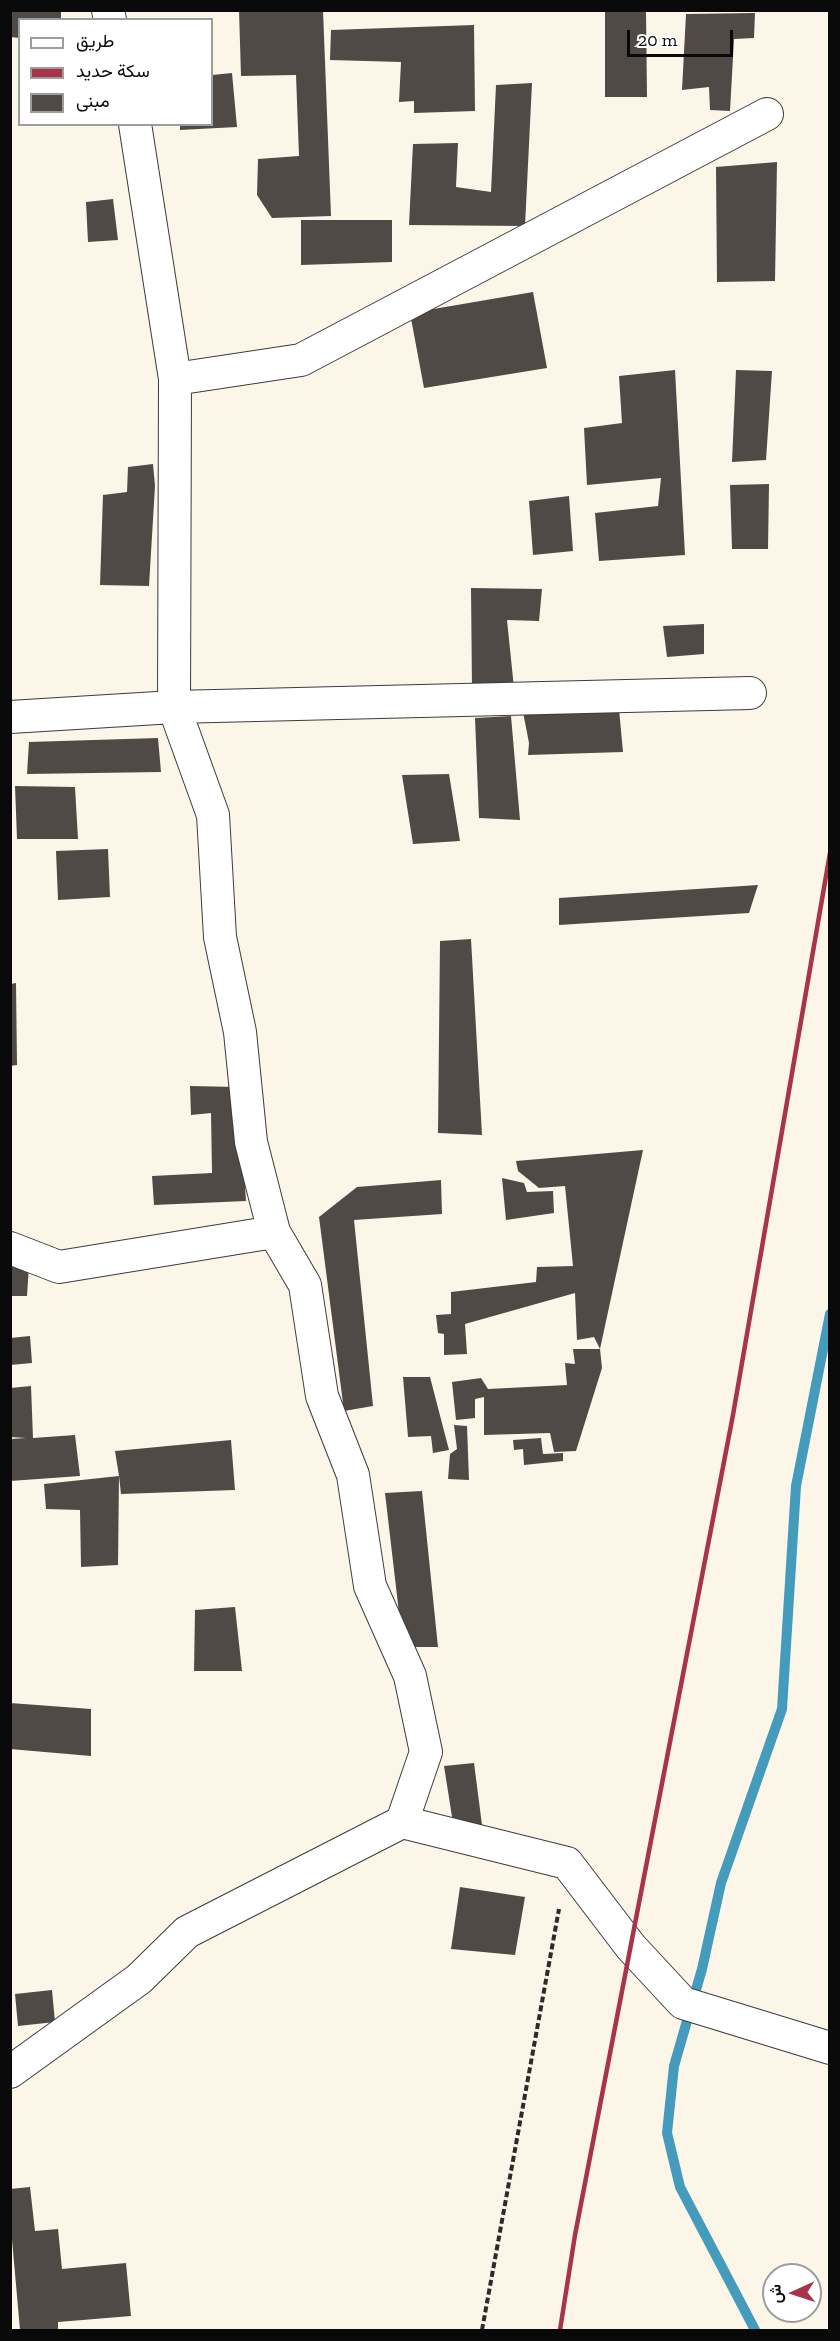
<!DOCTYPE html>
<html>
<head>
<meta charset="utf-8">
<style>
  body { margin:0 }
  #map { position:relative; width:840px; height:2341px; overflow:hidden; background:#fcf6e9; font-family:"Zilla Slab",Vazirmatn,serif }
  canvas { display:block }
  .frame { position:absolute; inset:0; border:12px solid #090909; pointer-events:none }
  .legend { position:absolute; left:18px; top:18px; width:195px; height:108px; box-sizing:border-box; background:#fff; border:2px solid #9d9d9d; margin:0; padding:8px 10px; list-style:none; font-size:18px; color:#090909 }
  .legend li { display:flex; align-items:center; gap:12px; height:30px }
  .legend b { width:30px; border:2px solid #9d9d9d }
  .north { position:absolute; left:762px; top:2263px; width:60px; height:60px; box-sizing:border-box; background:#fff; border:2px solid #9d9d9d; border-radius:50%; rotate:267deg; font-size:16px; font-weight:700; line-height:24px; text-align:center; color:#090909 }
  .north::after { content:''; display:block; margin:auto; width:21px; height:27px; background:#a73448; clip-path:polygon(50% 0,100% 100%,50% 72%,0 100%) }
  .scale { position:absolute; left:627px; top:30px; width:106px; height:27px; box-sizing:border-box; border:3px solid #090909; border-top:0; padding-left:8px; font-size:18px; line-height:21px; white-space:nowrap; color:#090909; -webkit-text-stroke:4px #fff; paint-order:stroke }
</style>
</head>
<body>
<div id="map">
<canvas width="840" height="2341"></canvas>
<div class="frame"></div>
<ul class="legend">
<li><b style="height:8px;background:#fff"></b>طريق</li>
<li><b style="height:8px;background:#a73448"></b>سكة حديد</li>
<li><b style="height:16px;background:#504a47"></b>مبنى</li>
</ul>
<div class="north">ش</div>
<div class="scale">20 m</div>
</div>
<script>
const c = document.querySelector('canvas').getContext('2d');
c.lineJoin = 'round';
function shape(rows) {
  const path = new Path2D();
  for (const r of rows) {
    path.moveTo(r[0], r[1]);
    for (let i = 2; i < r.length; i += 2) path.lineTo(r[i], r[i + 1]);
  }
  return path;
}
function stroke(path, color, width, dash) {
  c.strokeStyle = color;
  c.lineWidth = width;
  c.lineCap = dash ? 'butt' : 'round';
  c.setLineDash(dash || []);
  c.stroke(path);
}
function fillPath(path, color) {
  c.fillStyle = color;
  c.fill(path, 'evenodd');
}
stroke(shape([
  [755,2330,680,2187,667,2133,674,2066,702,1969,721,1883,782,1709,796,1486,830,1314]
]), '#449bbb', 10);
fillPath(shape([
  [10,10,61,10,61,20,20,20,20,38,10,37],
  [239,10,323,10,331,216,272,218,257,195,258,159,299,156,296,75,241,76],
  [605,10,646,10,647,97,605,97],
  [755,13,754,38,734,39,730,111,710,110,709,87,682,90,686,14],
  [474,25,475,111,414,113,414,101,399,102,401,62,330,60,331,30],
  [232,73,237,127,180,130,180,124,212,124,212,75],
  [532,83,525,226,409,225,413,144,458,143,456,187,491,192,496,85],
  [777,162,775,281,717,282,716,167],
  [113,199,118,240,88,242,86,202],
  [301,220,392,220,392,262,301,265],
  [533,292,547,368,424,388,410,313],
  [675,370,685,555,599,561,595,513,658,506,661,478,587,485,584,428,622,423,619,376],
  [736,370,772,371,766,460,732,462],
  [153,464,155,486,149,586,100,585,103,495,127,492,128,467],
  [769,484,768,549,732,549,730,485],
  [569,496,573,551,533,555,529,501],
  [471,588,542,589,539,621,507,620,514,688,472,689],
  [704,624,704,654,667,657,663,626],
  [619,709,623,752,528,755,529,743,523,712],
  [511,716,520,820,479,818,475,718],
  [158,738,161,772,27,774,29,742],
  [449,774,460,841,413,844,402,775],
  [15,786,75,787,78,839,17,839],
  [108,849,110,897,58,900,56,851],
  [758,885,749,913,559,925,559,898],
  [471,939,482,1135,438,1133,440,941],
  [16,983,17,1065,10,1066,10,984],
  [190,1086,238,1087,246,1201,154,1205,152,1176,212,1173,211,1113,191,1115],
  [643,1150,600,1349,594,1337,577,1340,575,1293,465,1324,467,1354,444,1355,444,1334,438,1333,436,1315,451,1314,451,1292,536,1282,537,1267,573,1266,565,1186,539,1188,518,1171,516,1161],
  [502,1178,524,1183,527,1192,553,1191,554,1213,506,1220],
  [441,1180,442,1214,354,1220,373,1406,344,1411,319,1217,357,1187],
  [10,1264,29,1265,27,1296,10,1296],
  [30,1336,32,1363,10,1365,10,1338],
  [573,1349,600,1349,602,1368,576,1451,554,1452,550,1433,484,1435,484,1397,475,1399,475,1418,456,1420,452,1382,481,1378,488,1389,567,1385,565,1363,575,1364],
  [403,1377,430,1377,449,1450,433,1453,431,1436,408,1437],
  [31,1386,33,1438,75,1435,80,1476,10,1481,10,1439,26,1438,10,1437,10,1388],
  [454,1425,467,1426,469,1480,448,1479,450,1454,457,1449],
  [541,1438,543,1454,563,1453,563,1461,524,1465,523,1449,514,1450,513,1440],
  [231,1440,235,1490,121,1494,119,1476,118,1565,81,1567,80,1510,46,1509,44,1484,119,1476,115,1451],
  [422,1491,438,1647,403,1647,385,1493],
  [235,1607,242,1671,194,1671,195,1610],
  [10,1703,91,1709,91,1756,10,1749],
  [474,1763,482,1825,453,1823,444,1766],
  [460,1887,525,1897,515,1955,451,1949],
  [52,1990,55,2022,18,2026,15,1994],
  [30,2187,35,2231,58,2229,62,2269,126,2263,131,2316,58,2322,58,2330,20,2330,10,2217,10,2189]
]), '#504a47');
const minor = shape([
  [108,10,110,20],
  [175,379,301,360,767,114],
  [10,717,174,707,750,693],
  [10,1248,59,1267,274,1232],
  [402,1822,567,1863,631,1947,683,2003,830,2048],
  [10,2072,139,1979,187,1932,402,1822,426,1752,410,1676,370,1586,353,1475,322,1396,305,1285,274,1232,251,1142,240,1032,220,937,213,815,174,707,175,379,135,124]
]);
stroke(minor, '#3c3c3c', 34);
stroke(shape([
  [482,2330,559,1909]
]), '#2b2b2b', 4, [6, 3]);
stroke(minor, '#fff', 32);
stroke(shape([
  [560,2330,575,2235,733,1415,830,853]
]), '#a73448', 4.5);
</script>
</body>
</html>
